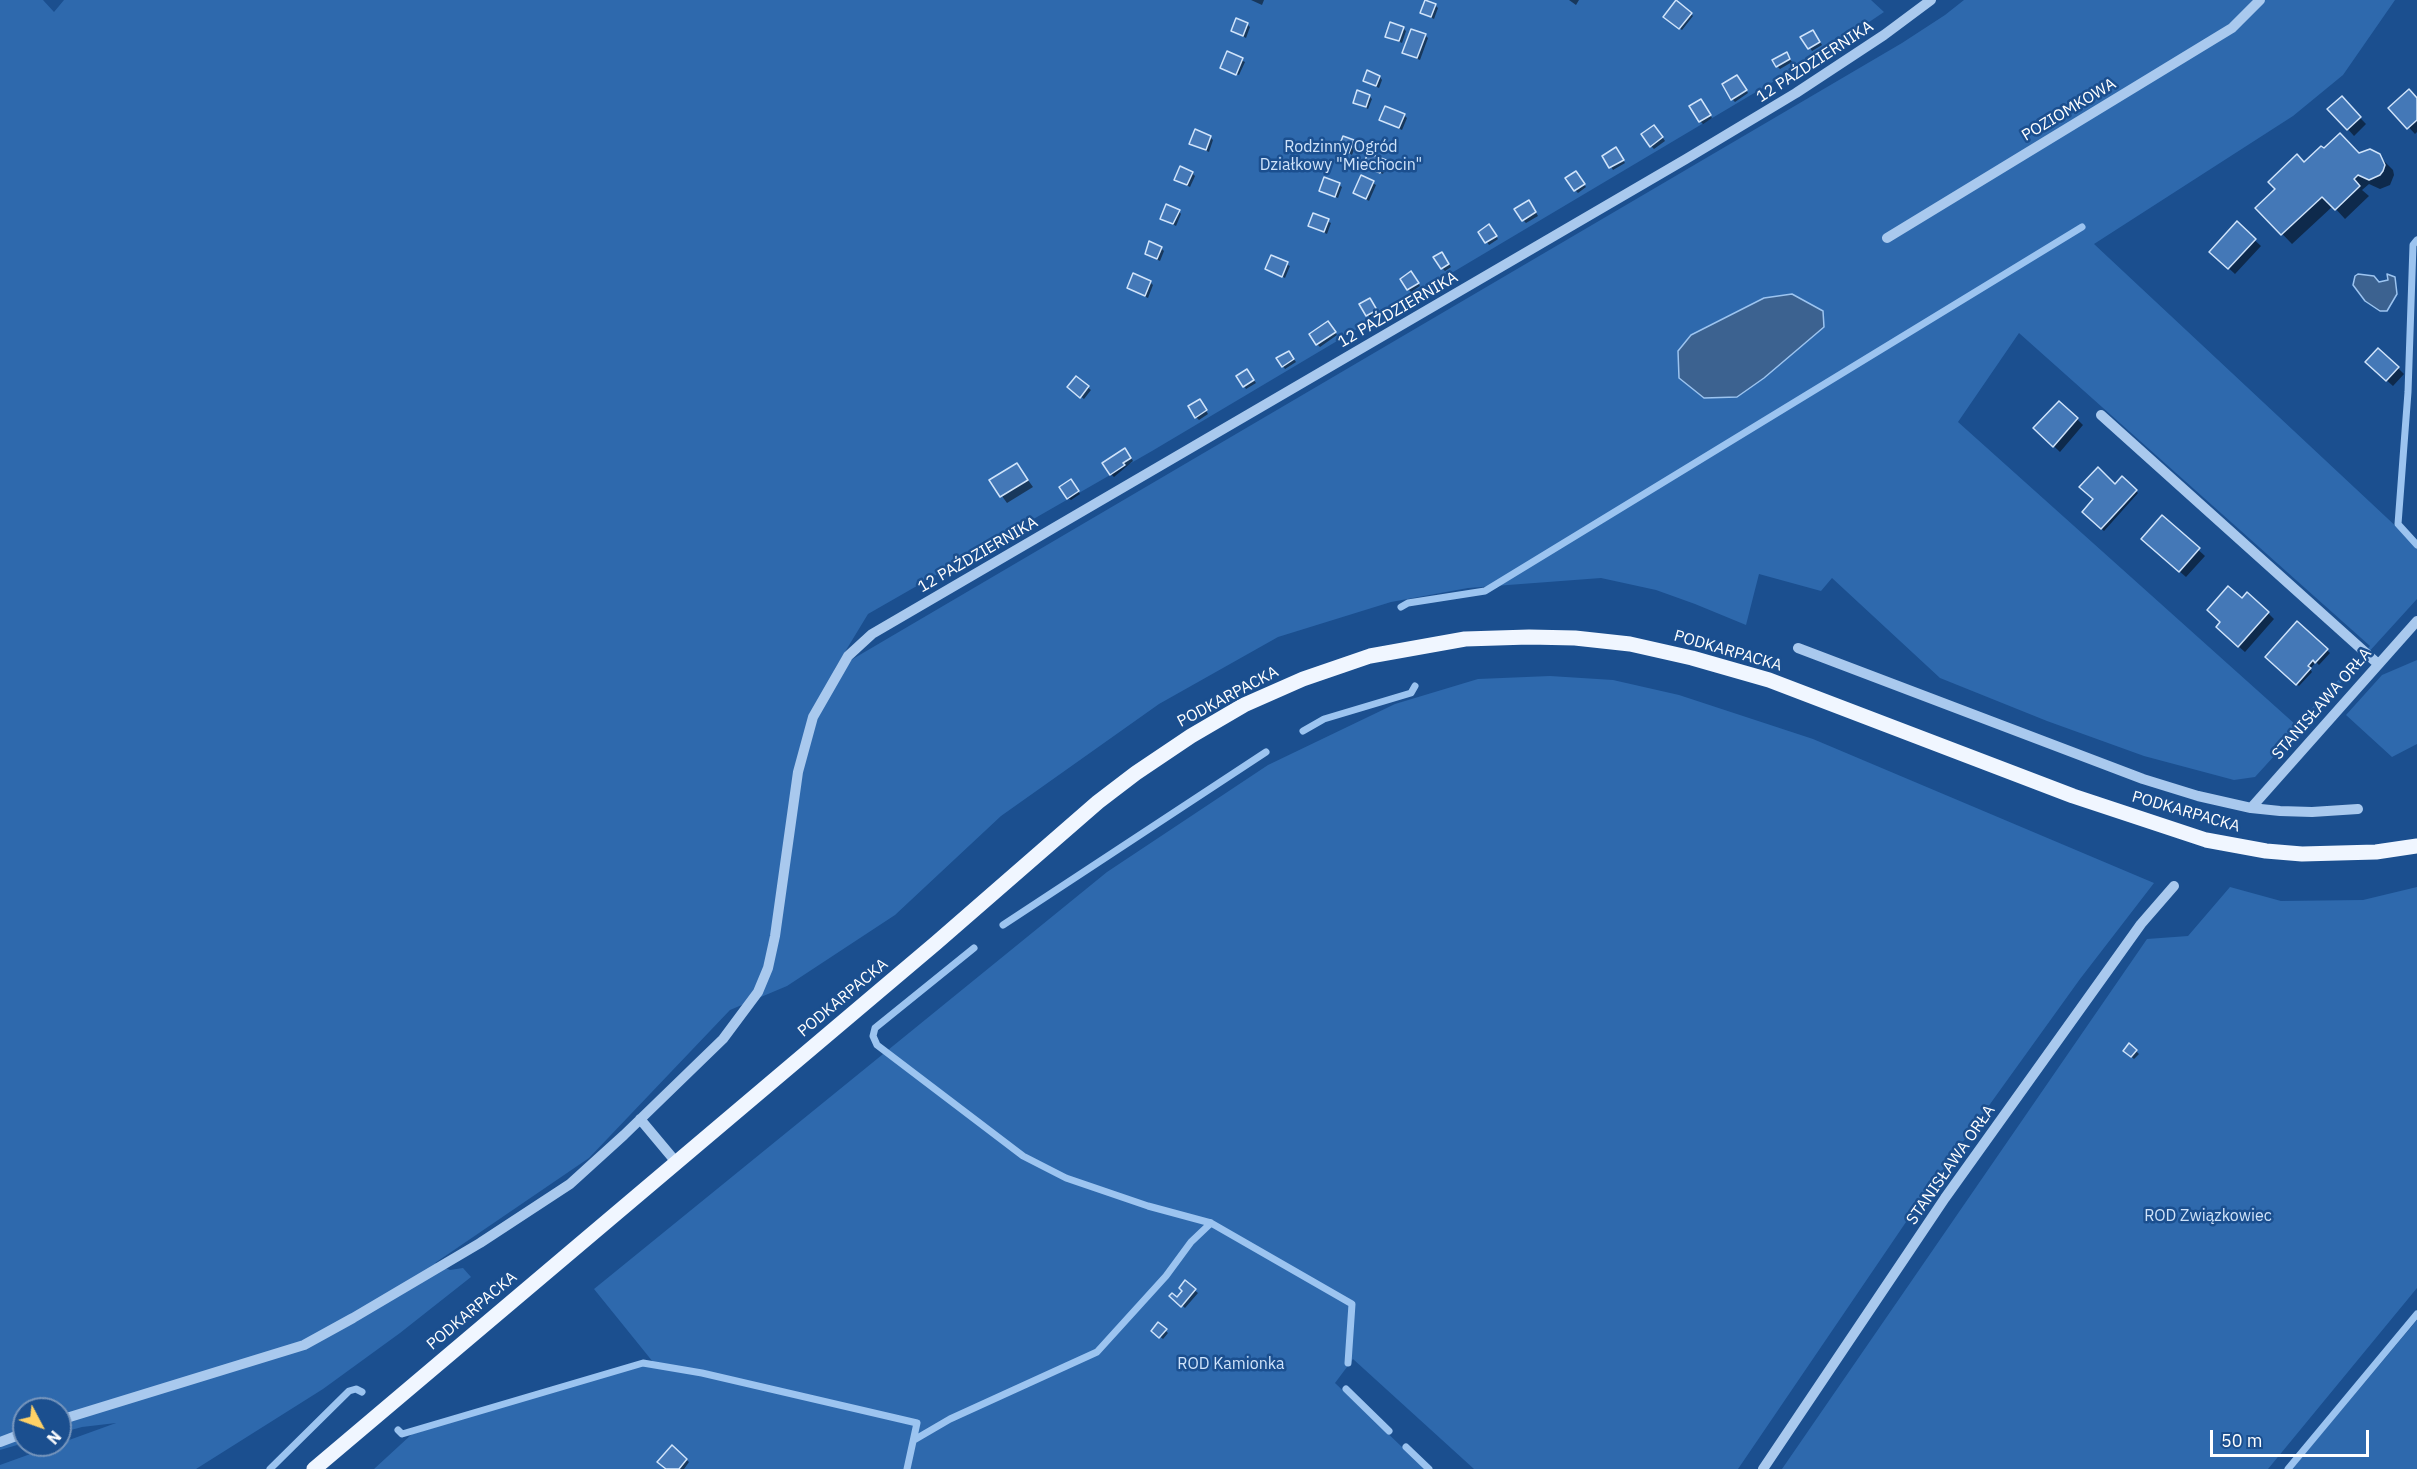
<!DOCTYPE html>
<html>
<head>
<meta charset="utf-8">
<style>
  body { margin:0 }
  #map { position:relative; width:2417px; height:1469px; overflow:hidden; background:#1b4f8f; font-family:"IBM Plex Sans",sans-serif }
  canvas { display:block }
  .north { position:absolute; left:12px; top:1397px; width:60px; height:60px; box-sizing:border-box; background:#1b4f8f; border:2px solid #7695bc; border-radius:50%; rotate:131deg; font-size:16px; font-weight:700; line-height:24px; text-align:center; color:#fff }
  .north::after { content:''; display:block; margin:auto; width:21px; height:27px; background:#ffd166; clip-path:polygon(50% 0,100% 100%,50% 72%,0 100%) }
  .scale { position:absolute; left:2210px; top:1430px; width:159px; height:27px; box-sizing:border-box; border:3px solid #fff; border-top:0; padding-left:8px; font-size:18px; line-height:21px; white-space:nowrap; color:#fff; -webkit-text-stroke:4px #1b4f8f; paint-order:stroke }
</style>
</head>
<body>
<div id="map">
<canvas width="2417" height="1469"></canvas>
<div class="north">N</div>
<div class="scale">50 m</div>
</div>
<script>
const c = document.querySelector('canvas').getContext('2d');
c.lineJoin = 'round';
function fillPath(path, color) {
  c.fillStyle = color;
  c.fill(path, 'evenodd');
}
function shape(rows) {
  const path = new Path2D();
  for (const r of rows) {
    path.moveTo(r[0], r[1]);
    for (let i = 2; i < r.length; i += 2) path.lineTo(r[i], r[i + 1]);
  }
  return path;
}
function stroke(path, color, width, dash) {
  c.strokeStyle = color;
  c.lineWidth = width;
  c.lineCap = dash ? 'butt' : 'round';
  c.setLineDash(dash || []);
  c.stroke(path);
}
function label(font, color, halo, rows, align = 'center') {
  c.font = font + ' "IBM Plex Sans",sans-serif';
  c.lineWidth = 5;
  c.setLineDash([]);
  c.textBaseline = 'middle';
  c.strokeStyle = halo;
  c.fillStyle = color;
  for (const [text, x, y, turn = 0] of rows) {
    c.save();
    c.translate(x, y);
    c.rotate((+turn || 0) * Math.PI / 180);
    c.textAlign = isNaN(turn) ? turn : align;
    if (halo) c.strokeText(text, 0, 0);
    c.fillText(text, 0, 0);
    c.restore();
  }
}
fillPath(shape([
  [0,0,43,0,54,12,64,0,1871,0,1884,12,1835,45,1152,451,868,614,834,670,1902,43,1945,15,1964,0,2395,0,2343,75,2293,116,2094,244,2417,546,2417,599,2255,777,2234,780,2144,756,2047,721,1940,678,1832,578,1821,591,1759,574,1746,625,1695,604,1656,590,1601,578,1468,588,1391,602,1278,637,1159,704,1001,816,895,915,787,986,730,1010,589,1158,435,1263,450,1270,463,1268,471,1277,400,1333,323,1389,196,1469,0,1469,0,1465,116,1423,82,1427,60,1433,60,1409,24,1409,24,1443,0,1450],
  [2019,333,2370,646,2296,725,1958,422],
  [2417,660,2417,744,2392,757,2346,715,2382,675],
  [1550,676,1613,680,1679,695,1813,739,2154,883,2080,979,1921,1200,1738,1469,1474,1469,1353,1359,1335,1383,1425,1469,374,1469,412,1434,653,1362,594,1289,1107,872,1268,765,1395,704,1478,679],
  [2230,887,2281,901,2363,900,2417,887,2417,1288,2268,1469,1782,1469,2147,939,2188,936],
  [2417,1320,2417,1469,2292,1469,2381,1363]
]), '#2e69ad');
const water = shape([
  [2358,274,2374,276,2379,282,2388,280,2387,274,2395,277,2397,294,2387,311,2380,311,2365,301,2353,285,2355,276,2358,274],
  [1792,294,1823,311,1824,327,1764,378,1737,397,1704,398,1679,378,1678,351,1691,335,1764,298,1792,294]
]);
fillPath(water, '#3c6290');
stroke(water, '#9cc4f0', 1.5);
fillPath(shape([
  [1251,0,1264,0,1262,5],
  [1569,0,1579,0,1576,5],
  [1435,5,1438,8,1434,19,1422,13],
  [1691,14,1693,16,1682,30,1668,19],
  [1247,24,1250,27,1246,38,1233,31],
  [1403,28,1406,31,1402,43,1387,36],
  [1815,34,1822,45,1812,51,1803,37],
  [1425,35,1428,38,1420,60,1404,53],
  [1228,53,1245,62,1239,75,1221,68],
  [1786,54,1792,62,1780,69,1777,66],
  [1380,77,1382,80,1379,88,1364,81],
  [1740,79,1748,93,1735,102,1732,99],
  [1369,96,1372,99,1368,109,1355,102],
  [2341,98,2366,124,2354,136,2330,109],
  [2417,100,2417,132,2415,134,2391,108],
  [1703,103,1712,118,1703,124,1700,121],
  [1404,115,1407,118,1402,130,1381,120],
  [1657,129,1665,141,1654,149,1651,146],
  [1210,137,1213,140,1209,152,1191,144],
  [1353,141,1356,144,1352,155,1340,148],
  [1616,149,1625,163,1613,170,1604,156],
  [2375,152,2393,170,2394,175,2390,185,2380,189,2369,184,2362,190,2369,196,2345,219,2333,206,2292,244,2257,208,2304,163],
  [1385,161,1387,164,1383,174,1365,165],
  [1192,173,1195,176,1190,187,1176,180],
  [1578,176,1586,187,1578,193,1575,190],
  [1373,183,1376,185,1369,201,1355,193],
  [1339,185,1342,187,1338,198,1321,190],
  [1531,204,1538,216,1526,223,1523,220],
  [1179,211,1181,214,1176,226,1162,218],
  [1314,215,1331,223,1327,234,1310,226],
  [2237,224,2261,246,2235,274,2211,252],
  [1492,229,1498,239,1489,245,1480,232],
  [1161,248,1164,251,1160,261,1146,254],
  [1442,254,1451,267,1445,271,1442,268],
  [1272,257,1290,266,1285,278,1267,269],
  [1414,276,1420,286,1411,292,1408,289],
  [1150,282,1153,285,1148,298,1128,288],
  [1372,302,1379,313,1370,318,1361,305],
  [1331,326,1337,335,1320,347,1317,344],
  [1291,355,1296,362,1285,369,1283,366],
  [2373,368,2398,368,2404,374,2393,386],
  [1247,371,1256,383,1246,389,1244,386],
  [1077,378,1091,390,1084,399,1072,390],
  [1202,404,1208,414,1199,420,1196,417],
  [2077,419,2083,425,2060,452,2035,428],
  [1128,453,1133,461,1114,477,1111,474],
  [1017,465,1033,487,1007,503,991,481],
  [2122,478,2138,493,2104,531,2084,512],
  [1074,484,1080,494,1071,500,1068,498],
  [2162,517,2205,556,2186,577,2149,545],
  [2242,600,2268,613,2274,619,2245,652,2224,634],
  [2298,623,2330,653,2319,665,2316,662,2310,669,2312,672,2299,686,2267,657],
  [2130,1045,2139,1054,2134,1059,2125,1051],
  [1185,1282,1198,1293,1185,1308,1171,1296,1177,1299,1184,1291],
  [1159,1324,1168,1333,1163,1339,1153,1331],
  [672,1447,689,1462,684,1469,668,1469]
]), '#0007');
stroke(shape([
  [2417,240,2413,245,2408,392,2398,524,2417,545],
  [1401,607,1408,603,1485,591,2082,227],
  [1303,731,1324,719,1411,693,1415,686],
  [1003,925,1266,752],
  [974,948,875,1028,873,1036,877,1045,1023,1156,1066,1178,1148,1206,1211,1223,1352,1304,1348,1363],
  [1346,1389,1389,1431],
  [398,1430,402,1434,643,1363,702,1373,917,1423,907,1469],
  [914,1440,950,1419,1097,1352,1166,1276,1191,1242,1211,1223],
  [1406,1447,1429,1469],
  [270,1469,349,1391,356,1389,362,1392],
  [2288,1469,2417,1314]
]), '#9cc4f0', 7);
const building = shape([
  [1425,0,1436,4,1431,17,1420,13,1425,0],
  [1676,0,1692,13,1679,29,1663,17,1676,0],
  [1236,18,1248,23,1243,36,1231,31,1236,18],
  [1390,22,1404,27,1399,41,1385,37,1390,22],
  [1411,29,1426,34,1417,58,1402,53,1411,29],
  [1813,30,1820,42,1808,49,1800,37,1813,30],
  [1227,51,1243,58,1236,75,1220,68,1227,51],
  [1787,52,1790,59,1776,67,1772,60,1787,52],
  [1367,70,1380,76,1376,86,1363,81,1367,70],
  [1737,75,1747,90,1731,100,1722,84,1737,75],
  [2409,89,2417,98,2417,120,2407,129,2388,108,2409,89],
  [1357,90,1370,95,1366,107,1353,103,1357,90],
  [2342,96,2361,117,2347,130,2327,109,2342,96],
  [1701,99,1711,115,1699,122,1689,106,1701,99],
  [1385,106,1405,114,1399,128,1379,120,1385,106],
  [1654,125,1663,137,1650,147,1641,134,1654,125],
  [1195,129,1211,136,1206,150,1189,144,1195,129],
  [2340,133,2359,153,2370,149,2380,154,2385,165,2383,171,2380,175,2369,180,2358,175,2354,179,2360,186,2335,210,2322,197,2281,235,2255,208,2275,189,2268,182,2297,154,2304,162,2321,146,2324,148,2340,133],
  [1343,136,1354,140,1349,153,1338,149,1343,136],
  [1616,147,1624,160,1609,168,1602,156,1616,147],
  [1368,153,1386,160,1380,173,1363,165,1368,153],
  [1180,166,1193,172,1187,185,1174,180,1180,166],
  [1576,171,1585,184,1574,191,1565,178,1576,171],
  [1361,175,1374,181,1366,199,1353,193,1361,175],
  [1324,177,1340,183,1335,197,1319,191,1324,177],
  [1529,200,1536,212,1522,221,1514,209,1529,200],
  [1166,204,1180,210,1173,224,1160,219,1166,204],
  [1313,213,1329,219,1324,232,1308,226,1313,213],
  [2237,221,2256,239,2228,269,2209,252,2237,221],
  [1489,224,1497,236,1485,243,1478,232,1489,224],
  [1149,241,1162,247,1157,259,1145,254,1149,241],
  [1442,252,1449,264,1441,269,1433,257,1442,252],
  [1271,255,1288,262,1282,277,1265,269,1271,255],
  [1411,271,1419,283,1407,290,1400,279,1411,271],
  [1133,273,1151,281,1145,296,1127,288,1133,273],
  [1370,298,1377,310,1366,316,1359,304,1370,298],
  [1328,321,1336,332,1316,345,1309,334,1328,321],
  [2378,348,2399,367,2386,381,2365,362,2378,348],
  [1289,351,1294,359,1282,367,1276,358,1289,351],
  [1247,369,1254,380,1243,387,1236,376,1247,369],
  [1076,376,1089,386,1080,398,1067,387,1076,376],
  [1200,399,1207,410,1195,418,1188,406,1200,399],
  [2059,401,2078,418,2053,447,2033,428,2059,401],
  [1125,448,1131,458,1123,463,1125,465,1110,475,1102,463,1125,448],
  [1017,463,1028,480,1000,497,989,480,1017,463],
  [2098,467,2115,484,2122,476,2137,490,2101,529,2082,512,2093,499,2079,487,2098,467],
  [1071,479,1079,491,1067,499,1059,487,1071,479],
  [2162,515,2200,548,2179,572,2141,539,2162,515],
  [2228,586,2242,598,2247,592,2269,612,2238,647,2216,627,2220,622,2207,610,2228,586],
  [2297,621,2328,649,2315,663,2313,660,2308,666,2311,668,2296,685,2265,657,2297,621],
  [2129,1043,2137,1050,2131,1057,2123,1051,2129,1043],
  [1185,1280,1196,1289,1181,1307,1169,1296,1172,1293,1177,1297,1182,1291,1179,1288,1185,1280],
  [1158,1322,1167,1329,1159,1338,1151,1331,1158,1322],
  [672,1445,687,1459,679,1469,666,1469,657,1462,672,1445]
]);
fillPath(building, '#4478b7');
stroke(building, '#cfe3fa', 1.5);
stroke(shape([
  [1887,238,2232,28,2260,0],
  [2101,415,2377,663],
  [1798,648,2143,779,2198,796,2251,808,2280,811,2312,812,2358,809],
  [2251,808,2417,621],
  [640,1119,676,1162],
  [60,1420,304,1345,353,1318,480,1243,570,1184,624,1135,723,1039,758,992,768,968,775,936,798,772,813,717,848,656,872,634,1686,159,1796,93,1884,35,1931,0],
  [0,1442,24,1433],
  [1763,1469,1945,1198,2141,924,2174,886]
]), '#a9c9ee', 10);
stroke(shape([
  [314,1469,936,943,1098,802,1136,773,1191,736,1244,705,1303,679,1370,656,1465,639,1529,637,1575,638,1630,644,1692,658,1769,680,2073,796,2206,840,2266,851,2302,854,2376,852,2417,846]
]), '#f0f6ff', 15);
label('16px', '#fff', '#1b4f8f', [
  ["12 PAŹDZIERNIKA",1815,62,-33],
  ["POZIOMKOWA",2069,110,-31],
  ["12 PAŹDZIERNIKA",1398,310,-30],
  ["12 PAŹDZIERNIKA",978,555,-30],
  ["PODKARPACKA",1728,651,16],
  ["PODKARPACKA",1228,697,-28],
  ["STANISŁAWA ORŁA",2322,704,-49],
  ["PODKARPACKA",2186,812,16],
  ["PODKARPACKA",843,998,-40],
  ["STANISŁAWA ORŁA",1951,1165,-55],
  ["PODKARPACKA",472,1311,-40]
]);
label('16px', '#cfe3fa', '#1b4f8f', [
  ["Rodzinny Ogród",1341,147],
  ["Działkowy \"Miechocin\"",1341,165],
  ["ROD Związkowiec",2208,1216],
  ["ROD Kamionka",1231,1364]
]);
</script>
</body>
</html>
